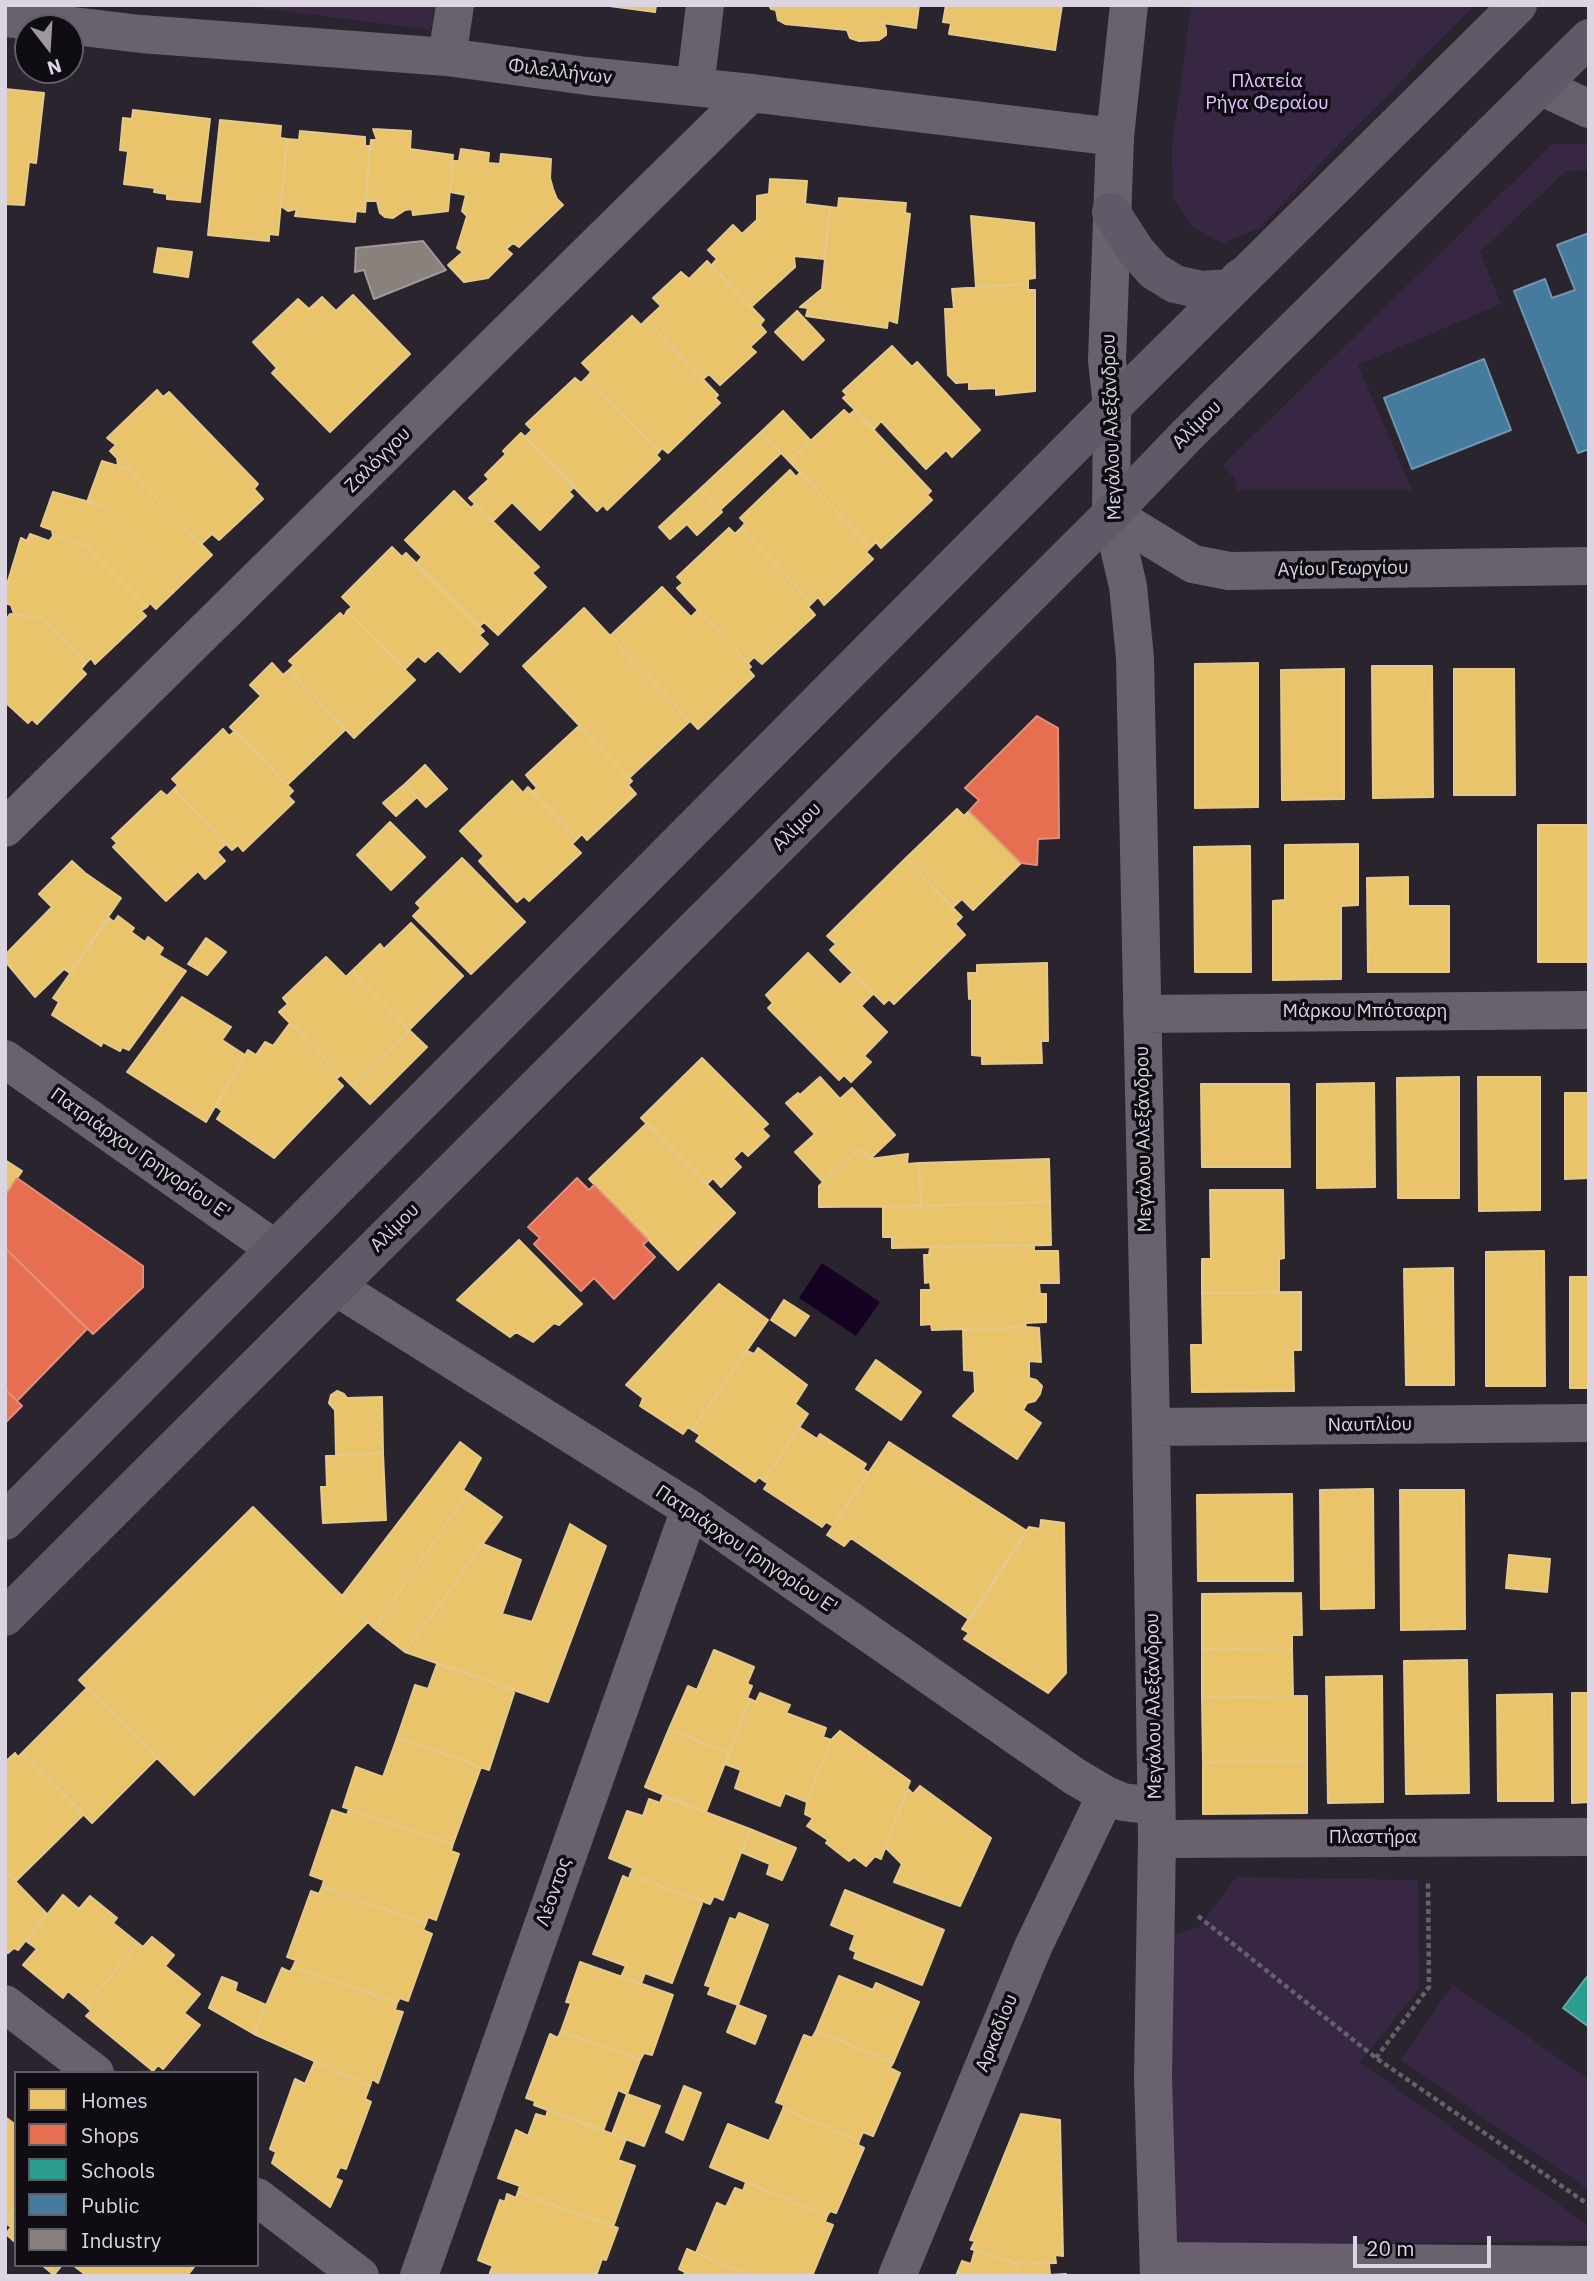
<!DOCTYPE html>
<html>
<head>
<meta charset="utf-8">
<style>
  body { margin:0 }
  #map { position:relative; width:1594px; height:2281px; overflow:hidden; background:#29242d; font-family:"IBM Plex Sans",sans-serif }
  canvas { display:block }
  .frame { position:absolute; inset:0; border:7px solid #dad5e0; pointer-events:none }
  .legend { position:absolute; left:14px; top:2071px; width:245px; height:196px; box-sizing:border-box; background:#0f0c13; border:2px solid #605c65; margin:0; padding:9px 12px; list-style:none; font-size:21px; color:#dad5e0 }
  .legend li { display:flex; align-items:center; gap:14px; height:35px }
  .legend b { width:35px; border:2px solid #605c65 }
  .north { position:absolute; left:14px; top:14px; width:70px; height:70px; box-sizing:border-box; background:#0f0c13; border:2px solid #605c65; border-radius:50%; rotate:163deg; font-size:19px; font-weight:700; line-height:28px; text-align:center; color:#dad5e0 }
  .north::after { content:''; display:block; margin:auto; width:24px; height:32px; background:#9c97a1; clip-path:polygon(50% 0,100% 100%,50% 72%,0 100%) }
  .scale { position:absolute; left:1353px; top:2236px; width:138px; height:32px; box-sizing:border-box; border:4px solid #dad5e0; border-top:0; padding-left:9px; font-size:21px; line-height:24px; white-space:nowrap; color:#dad5e0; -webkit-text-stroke:5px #0f0c13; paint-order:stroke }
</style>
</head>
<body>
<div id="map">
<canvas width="1594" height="2281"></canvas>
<div class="frame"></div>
<ul class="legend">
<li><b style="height:19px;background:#e9c46a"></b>Homes</li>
<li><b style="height:19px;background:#e76f51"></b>Shops</li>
<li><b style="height:19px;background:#2a9d8f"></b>Schools</li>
<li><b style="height:19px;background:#457b9d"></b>Public</li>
<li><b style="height:19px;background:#8a817c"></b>Industry</li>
</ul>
<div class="north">N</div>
<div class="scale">20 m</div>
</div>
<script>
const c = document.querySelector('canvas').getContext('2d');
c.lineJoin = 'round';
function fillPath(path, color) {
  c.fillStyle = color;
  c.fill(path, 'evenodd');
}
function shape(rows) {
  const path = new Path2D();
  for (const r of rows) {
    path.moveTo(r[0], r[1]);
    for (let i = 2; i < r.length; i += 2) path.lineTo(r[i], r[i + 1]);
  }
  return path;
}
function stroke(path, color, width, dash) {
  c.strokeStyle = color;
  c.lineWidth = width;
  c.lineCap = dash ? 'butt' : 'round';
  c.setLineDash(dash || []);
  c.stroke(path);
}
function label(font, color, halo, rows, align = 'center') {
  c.font = font + ' "IBM Plex Sans",sans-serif';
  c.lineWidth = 7;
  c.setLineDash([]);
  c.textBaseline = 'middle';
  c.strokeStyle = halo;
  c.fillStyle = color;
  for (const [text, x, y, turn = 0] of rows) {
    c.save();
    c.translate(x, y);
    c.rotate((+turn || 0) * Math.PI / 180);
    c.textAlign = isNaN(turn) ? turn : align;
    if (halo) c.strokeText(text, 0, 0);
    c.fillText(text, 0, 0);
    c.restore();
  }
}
fillPath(shape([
  [237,5,435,5,431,30],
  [1191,5,1474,5,1258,229,1222,243,1192,227,1173,199,1172,149],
  [1552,144,1589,144,1589,170,1566,171,1480,252,1501,304,1358,365,1412,490,1237,490,1234,478,1223,465],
  [1236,1877,1418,1880,1419,1989,1360,2062,1589,2226,1589,2241,1167,2246,1169,1936,1199,1927],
  [1453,1985,1589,2079,1587,2189,1400,2060]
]), '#372743');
fillPath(shape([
  [822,1263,880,1302,856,1336,799,1298]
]), '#160324');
const homes = shape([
  [602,5,656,5,655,12,602,5],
  [769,5,919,5,916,28,883,23,886,29,886,35,879,40,859,41,850,38,847,30,785,24,778,20,776,10,771,9,769,5],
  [946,5,1062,5,1055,50,949,34,951,23,943,22,946,5],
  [5,89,44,93,36,163,29,162,24,205,5,204,5,89],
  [133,110,210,119,200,202,167,199,167,194,154,192,155,188,124,184,128,151,120,150,123,118,132,119,133,110],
  [220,120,281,126,280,138,287,139,278,235,269,234,269,241,208,235,220,120],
  [373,129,411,131,410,149,453,155,448,211,413,215,412,209,405,210,393,218,385,217,380,213,377,201,365,201,371,140,377,140,373,129],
  [300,131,365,137,365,146,370,146,365,212,356,211,355,222,295,216,297,209,288,211,281,206,287,139,299,140,300,131],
  [461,149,489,153,488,163,500,164,501,154,551,159,550,178,553,189,557,199,563,205,519,247,513,243,506,249,512,254,488,278,464,282,448,265,463,252,457,248,467,216,462,211,466,195,450,192,452,161,459,161,461,149],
  [770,179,807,181,805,204,830,207,824,259,794,256,795,267,751,307,711,266,717,259,708,250,733,225,742,234,757,220,757,196,769,194,770,179],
  [839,198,906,203,905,213,910,214,897,323,888,320,887,328,806,316,808,308,800,307,822,289,830,207,838,208,839,198],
  [971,216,1034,223,1035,278,1028,279,1028,284,976,287,971,216],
  [158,248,192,252,188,277,154,272,158,248],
  [707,261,764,320,760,325,766,332,750,347,756,352,720,385,709,374,703,379,646,320,661,306,653,298,681,272,689,279,707,261],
  [1028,284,1028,290,1035,290,1035,391,996,395,996,388,969,389,969,382,956,383,948,375,945,309,954,309,952,289,1028,284],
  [353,295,410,354,330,432,272,373,277,368,253,342,298,299,309,309,322,297,336,311,353,295],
  [797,311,824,340,803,360,775,332,797,311],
  [632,316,641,325,646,320,718,395,715,398,720,403,668,453,662,448,659,452,587,377,591,372,582,363,632,316],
  [892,346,912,367,917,362,980,430,952,457,946,450,926,469,881,421,874,429,843,398,847,395,843,391,892,346],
  [587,377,659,452,656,455,660,459,607,510,603,505,597,511,525,437,532,430,526,424,575,378,581,383,587,377],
  [157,390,163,397,169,392,258,484,254,489,263,499,219,540,212,534,201,544,128,469,118,466,117,458,110,451,116,445,107,438,157,390],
  [844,410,849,415,855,410,931,491,927,495,932,500,881,548,876,542,871,547,789,461,844,410],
  [783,411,811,441,789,461,761,432,783,411],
  [761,432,781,453,720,510,700,489,761,432],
  [521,433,575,486,569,492,573,496,540,530,512,502,493,521,469,498,489,479,485,475,506,454,503,451,521,433],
  [102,461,128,469,212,555,182,584,104,506,87,502,102,461],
  [790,470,796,477,800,473,871,547,866,552,873,559,824,605,818,597,812,603,741,528,745,523,740,518,790,470],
  [700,489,722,512,697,535,687,524,670,539,659,527,700,489],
  [454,491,471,508,475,504,539,567,532,573,546,587,498,635,484,622,479,627,416,564,422,557,405,540,454,491],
  [53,492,104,506,182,584,156,609,150,603,147,607,88,548,53,536,52,530,41,526,53,492],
  [729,528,735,534,741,528,812,603,808,607,815,615,762,664,754,657,748,663,677,588,683,583,677,577,729,528],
  [30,534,49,541,53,536,88,548,147,607,141,611,146,616,95,664,91,658,86,663,41,618,14,614,11,605,5,603,5,591,21,538,27,541,30,534],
  [392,547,402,557,406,553,484,631,479,635,488,644,460,672,438,650,425,662,418,656,405,669,347,611,352,607,342,597,392,547],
  [662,587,691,617,698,610,748,663,751,667,748,669,754,676,698,729,610,636,662,587],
  [584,608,690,721,629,778,523,666,584,608],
  [347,611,415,680,354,738,289,670,294,665,289,661,340,613,344,617,347,611],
  [10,614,41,618,86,663,81,669,86,674,37,724,32,719,28,723,5,702,5,617,7,618,10,614],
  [272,663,283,675,289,670,346,729,287,785,230,727,261,696,250,685,272,663],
  [1258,663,1258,807,1195,808,1195,664,1258,663],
  [1372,666,1432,666,1433,797,1373,798,1372,666],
  [1344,669,1344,799,1282,800,1281,670,1344,669],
  [1454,669,1514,669,1515,795,1454,795,1454,669],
  [579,726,632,781,628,785,636,794,587,840,582,834,577,839,532,792,537,788,526,775,579,726],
  [223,729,229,736,235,731,293,791,288,796,294,802,243,851,238,845,232,850,226,844,174,789,178,785,172,779,223,729],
  [425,765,447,789,426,807,405,784,425,765],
  [512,781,523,793,528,787,577,839,572,844,581,853,529,901,524,896,517,902,479,861,484,856,460,831,512,781],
  [405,784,417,797,396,816,383,803,405,784],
  [174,789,226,844,217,852,225,861,205,879,198,871,166,901,113,847,117,843,112,838,161,791,167,796,174,789],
  [957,809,964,816,969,811,1021,863,973,910,962,899,953,907,905,859,957,809],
  [390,822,425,857,391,890,357,855,390,822],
  [1538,825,1589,825,1589,962,1538,962,1538,825],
  [1358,844,1358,905,1341,906,1341,979,1273,980,1273,901,1285,900,1285,845,1358,844],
  [1250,846,1251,972,1195,972,1194,847,1250,846],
  [462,858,525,922,471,974,413,916,421,908,416,903,462,858],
  [905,859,962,917,955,924,965,935,894,1004,889,999,884,1004,830,950,836,944,827,936,905,859],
  [72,861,85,873,121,898,70,973,64,969,35,997,5,961,5,955,52,907,39,894,72,861],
  [1408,877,1408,906,1449,906,1449,972,1368,972,1367,878,1408,877],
  [118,916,134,928,131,932,145,942,148,937,163,948,159,955,186,971,129,1050,122,1047,120,1051,103,1042,101,1046,52,1015,59,1002,53,998,109,918,114,922,118,916],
  [411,923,463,976,409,1030,352,971,380,944,384,949,411,923],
  [206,938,226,952,207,975,188,964,206,938],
  [808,953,840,985,852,973,873,994,861,1006,887,1032,864,1056,871,1062,851,1082,844,1075,839,1080,768,1008,773,1003,766,995,808,953],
  [326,957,346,977,352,971,409,1030,352,1086,279,1012,288,1004,283,998,326,957],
  [1047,963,1048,1041,1041,1041,1042,1063,982,1064,982,1056,972,1055,972,998,969,999,968,973,977,973,977,965,1047,963],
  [182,997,231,1027,222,1040,245,1055,206,1122,127,1072,182,997],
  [290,1023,341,1075,336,1079,343,1086,274,1158,217,1119,222,1111,216,1106,248,1050,256,1055,265,1042,273,1046,290,1023],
  [409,1030,427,1047,370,1104,352,1086,409,1030],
  [702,1058,768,1124,762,1129,769,1136,748,1156,742,1150,733,1159,741,1167,721,1187,713,1178,707,1184,641,1118,702,1058],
  [820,1077,840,1099,852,1088,895,1135,870,1159,859,1148,823,1182,795,1152,815,1134,786,1103,798,1093,800,1095,820,1077],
  [1459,1077,1459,1198,1398,1198,1397,1078,1459,1077],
  [1478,1077,1540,1077,1540,1210,1479,1211,1478,1077],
  [1374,1083,1375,1187,1317,1188,1317,1084,1374,1083],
  [1201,1084,1289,1084,1290,1167,1202,1167,1201,1084],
  [1565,1093,1589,1093,1589,1178,1565,1179,1565,1093],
  [647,1123,735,1213,678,1270,589,1179,647,1123],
  [859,1148,870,1159,908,1154,907,1164,919,1163,921,1206,819,1207,819,1186,859,1148],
  [1049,1159,1050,1202,921,1206,919,1163,1049,1159],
  [5,1160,22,1171,5,1196,5,1160],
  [1210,1190,1283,1190,1284,1258,1279,1259,1279,1293,1202,1293,1202,1259,1211,1259,1210,1190],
  [1050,1202,1051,1245,892,1248,892,1237,883,1237,883,1207,1050,1202],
  [519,1240,582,1304,559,1325,554,1323,533,1342,516,1332,510,1337,457,1300,519,1240],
  [1034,1245,1034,1251,1058,1251,1059,1283,1039,1283,1040,1294,1046,1294,1046,1322,1025,1323,1026,1327,932,1330,931,1324,921,1325,921,1290,931,1290,930,1282,925,1283,924,1255,929,1255,930,1247,1034,1245],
  [1544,1251,1545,1386,1486,1386,1486,1252,1544,1251],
  [1453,1268,1454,1385,1406,1385,1404,1269,1453,1268],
  [1570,1277,1589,1277,1589,1388,1570,1388,1570,1277],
  [719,1284,768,1320,692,1430,688,1427,683,1434,640,1406,643,1398,626,1385,719,1284],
  [1301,1292,1301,1350,1293,1350,1294,1391,1192,1392,1191,1345,1203,1345,1202,1293,1301,1292],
  [784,1300,809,1316,795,1336,771,1320,784,1300],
  [1026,1327,1039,1328,1041,1362,1029,1361,1029,1378,1036,1380,1042,1386,1040,1394,1035,1401,1027,1403,1023,1410,1041,1423,1017,1459,953,1416,975,1392,974,1371,964,1370,963,1330,1026,1327],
  [758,1348,807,1385,795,1404,808,1414,764,1481,759,1477,755,1482,696,1441,700,1435,692,1430,747,1351,754,1354,758,1348],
  [876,1360,921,1392,901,1420,856,1389,876,1360],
  [337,1391,344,1394,347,1398,382,1397,383,1453,336,1455,335,1410,329,1403,331,1395,337,1391],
  [799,1427,817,1439,820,1434,866,1464,863,1469,869,1473,833,1526,826,1522,822,1527,764,1489,768,1483,764,1481,799,1427],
  [460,1442,481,1458,463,1490,468,1493,374,1628,342,1596,460,1442],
  [889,1442,1027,1531,970,1620,851,1538,844,1546,827,1535,889,1442],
  [383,1453,386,1520,323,1523,321,1487,327,1487,326,1456,383,1453],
  [1373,1489,1374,1608,1321,1609,1320,1490,1373,1489],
  [1400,1490,1464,1490,1465,1629,1401,1630,1400,1490],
  [468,1493,502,1517,405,1652,374,1628,468,1493],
  [1292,1494,1293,1581,1198,1581,1197,1495,1292,1494],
  [253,1507,368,1622,194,1795,79,1680,253,1507],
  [1041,1520,1064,1523,1066,1673,1048,1693,964,1639,969,1633,962,1629,1029,1527,1040,1529,1041,1520],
  [570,1524,606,1546,548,1702,405,1652,483,1544,521,1560,502,1614,532,1622,570,1524],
  [1509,1555,1550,1559,1547,1592,1506,1588,1509,1555],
  [1301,1593,1302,1635,1292,1635,1292,1648,1202,1649,1202,1594,1301,1593],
  [1292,1648,1293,1696,1202,1697,1202,1649,1292,1648],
  [714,1650,754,1667,747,1684,752,1686,747,1698,750,1699,729,1753,669,1729,688,1686,697,1690,714,1650],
  [1467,1660,1469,1793,1406,1794,1404,1661,1467,1660],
  [437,1664,515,1690,489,1770,397,1738,415,1685,428,1689,437,1664],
  [1382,1676,1383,1802,1328,1803,1326,1677,1382,1676],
  [87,1688,157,1758,92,1823,22,1753,87,1688],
  [760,1693,790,1705,786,1713,826,1728,823,1737,831,1740,807,1802,785,1793,780,1806,735,1788,741,1770,725,1764,750,1699,756,1702,760,1693],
  [1572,1693,1589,1693,1589,1802,1572,1803,1572,1693],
  [1552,1694,1553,1801,1498,1801,1497,1695,1552,1694],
  [1307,1696,1307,1761,1203,1762,1202,1697,1307,1696],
  [669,1729,729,1753,706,1812,645,1787,669,1729],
  [840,1731,910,1781,881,1859,875,1856,866,1866,854,1857,849,1861,826,1843,828,1840,807,1826,813,1818,805,1814,807,1802,831,1740,840,1731],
  [397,1738,481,1767,453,1844,343,1807,356,1767,383,1777,397,1738],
  [15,1753,18,1757,22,1753,84,1814,16,1881,5,1871,5,1762,15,1753],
  [1307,1761,1307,1813,1203,1814,1203,1762,1307,1761],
  [920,1786,991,1838,960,1906,894,1882,902,1864,885,1847,908,1789,913,1794,920,1786],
  [663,1796,750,1829,723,1900,714,1896,710,1904,630,1875,633,1868,609,1858,627,1811,643,1816,649,1799,660,1803,663,1796],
  [349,1809,453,1844,451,1851,459,1854,436,1920,428,1917,426,1923,322,1887,324,1880,310,1875,332,1810,347,1815,349,1809],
  [750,1829,796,1848,782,1880,767,1874,770,1864,741,1852,750,1829],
  [5,1871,47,1914,18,1950,14,1948,8,1953,5,1952,5,1871],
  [630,1875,703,1901,672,1983,645,1973,641,1984,621,1977,626,1966,593,1954,623,1876,629,1879,630,1875],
  [322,1887,426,1923,423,1930,432,1934,408,2001,400,1998,397,2003,293,1967,296,1960,287,1957,311,1891,319,1894,322,1887],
  [845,1890,944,1930,922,1985,854,1958,856,1952,850,1949,855,1935,831,1925,845,1890],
  [63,1895,79,1909,90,1896,117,1918,113,1923,138,1943,86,2006,68,1991,63,1998,23,1965,37,1949,26,1941,63,1895],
  [739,1913,768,1925,738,2005,708,1994,711,1987,705,1985,730,1918,736,1920,739,1913],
  [152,1937,174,1955,165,1966,200,1994,184,2013,200,2025,163,2069,158,2065,153,2071,86,2016,91,2011,86,2006,138,1943,143,1947,152,1937],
  [580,1962,673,1995,652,2055,644,2053,640,2060,561,2031,571,2003,566,2002,580,1962],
  [293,1967,397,2003,395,2010,403,2012,378,2083,372,2079,370,2086,254,2034,282,1968,290,1972,293,1967],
  [839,1976,873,1990,876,1983,919,2002,893,2063,816,2031,839,1976],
  [222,1977,237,1983,235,1991,266,2005,254,2034,209,2008,222,1977],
  [738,2005,766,2016,755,2044,727,2032,738,2005],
  [561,2031,640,2060,627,2094,618,2090,603,2131,534,2105,535,2101,526,2098,550,2034,558,2038,561,2031],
  [816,2031,893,2063,890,2068,900,2073,873,2136,863,2132,859,2141,783,2109,784,2105,776,2102,804,2035,812,2038,816,2031],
  [315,2061,370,2086,365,2099,371,2102,346,2169,340,2167,335,2178,342,2181,330,2207,272,2163,276,2152,270,2149,295,2079,305,2084,315,2061],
  [684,2086,701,2093,683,2140,666,2132,684,2086],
  [627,2094,660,2106,644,2146,612,2134,627,2094],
  [783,2109,859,2141,858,2145,864,2148,836,2213,830,2211,827,2216,710,2167,728,2124,769,2141,783,2109],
  [548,2110,626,2139,618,2160,635,2166,613,2227,518,2192,520,2186,498,2178,516,2130,528,2136,536,2114,546,2117,548,2110],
  [1021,2114,1060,2120,1063,2256,1055,2255,1056,2263,1018,2264,971,2249,975,2241,970,2240,1021,2114],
  [5,2117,16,2125,16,2207,5,2220,5,2117],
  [746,2182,827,2216,825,2222,833,2225,812,2276,752,2276,696,2253,717,2203,726,2207,735,2188,743,2191,746,2182],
  [518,2192,618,2228,606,2260,602,2259,596,2276,506,2276,491,2270,493,2266,478,2260,500,2200,505,2202,507,2194,516,2198,518,2192],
  [16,2207,16,2243,6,2234,11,2227,5,2223,16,2207],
  [687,2249,696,2253,752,2276,684,2276,685,2272,679,2269,687,2249],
  [975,2250,1018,2264,1018,2276,956,2276,962,2261,971,2264,975,2250],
  [1049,2263,1050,2275,1066,2274,1066,2276,1018,2276,1018,2264,1049,2263],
  [42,2265,62,2265,54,2275,42,2265],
  [73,2265,191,2265,194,2267,187,2276,87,2276,73,2265],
  [491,2270,506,2276,489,2276,491,2270]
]);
fillPath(homes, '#e9c46a');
stroke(homes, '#e4c98d', 2);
const shops = shape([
  [1037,716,1058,728,1059,838,1038,839,1037,865,1021,863,969,811,979,800,965,788,1037,716],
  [17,1178,143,1266,143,1287,93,1334,5,1248,5,1196,17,1178],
  [577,1178,589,1190,594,1185,648,1240,643,1245,655,1257,614,1299,594,1278,581,1291,534,1244,540,1238,528,1227,577,1178],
  [5,1248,87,1329,17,1401,5,1389,5,1248],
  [5,1389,22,1406,5,1423,5,1389]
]);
fillPath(shops, '#e76f51');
stroke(shops, '#e38e7c', 2);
const schools = shape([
  [1589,1974,1589,2027,1563,2008,1589,1974]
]);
fillPath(schools, '#2a9d8f');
stroke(schools, '#5faea7', 2);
const public = shape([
  [1589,233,1589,449,1578,453,1514,291,1545,279,1552,298,1575,290,1557,245,1589,233],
  [1484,359,1511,430,1412,469,1384,398,1484,359]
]);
fillPath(public, '#457b9d');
stroke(public, '#7296b1', 2);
const industry = shape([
  [423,241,446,270,374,299,364,270,355,272,356,248,423,241]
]);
fillPath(industry, '#8a817c');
stroke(industry, '#a29a9a', 2);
stroke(shape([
  [1198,1916,1376,2058,1589,2205],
  [1376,2058,1429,1987,1428,1880]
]), '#65606a', 4.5, [5, 3.5]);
stroke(shape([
  [1129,5,1115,137,1107,360,1112,407,1111,514,1128,586,1135,658,1151,1427,1157,1839,1153,2077,1159,2276],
  [5,18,141,34,447,57,587,76,751,93,1115,137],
  [447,57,455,5],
  [1540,86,1589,109],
  [695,87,705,5],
  [1111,514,1193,564,1229,571,1589,566],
  [5,828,751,93],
  [1142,1014,1589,1010],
  [5,1059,275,1249],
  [336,1287,690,1509,1074,1776,1106,1795,1123,1802,1155,1806],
  [1151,1427,1589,1423],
  [1157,1839,1589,1837],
  [5,2004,95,2073],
  [257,2197,360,2276],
  [1159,2261,1589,2265],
  [419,2276,690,1509],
  [897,2276,1033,1947,1106,1795]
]), '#69626e', 38);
stroke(shape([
  [1111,212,1137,252,1154,271,1175,284,1202,290,1230,288,1241,277],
  [5,1521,1112,407,1518,5],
  [5,1617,1111,514,1187,435,1589,38]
]), '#605a68', 38);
label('19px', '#dad5e0', '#0f0c13', [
  ["Φιλελλήνων",560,72,7],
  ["Αλίμου",1197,425,-45],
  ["Μεγάλου Αλεξάνδρου",1112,427,-92],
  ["Ζαλόγγου",378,460,-45],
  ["Αγίου Γεωργίου",1343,569,-1],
  ["Αλίμου",797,827,-45],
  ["Μάρκου Μπότσαρη",1365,1012],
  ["Μεγάλου Αλεξάνδρου",1144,1139,-91],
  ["Πατριάρχου Γρηγορίου Ε'",140,1154,35],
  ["Αλίμου",395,1228,-45],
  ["Ναυπλίου",1370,1425,-1],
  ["Πατριάρχου Γρηγορίου Ε'",746,1550,34],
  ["Μεγάλου Αλεξάνδρου",1154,1706,-91],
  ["Πλαστήρα",1373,1838],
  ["Λέοντος",554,1892,-71],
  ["Αρκαδίου",997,2033,-68]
]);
label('19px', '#e3c5fe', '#0f0c13', [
  ["Πλατεία",1267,82],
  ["Ρήγα Φεραίου",1267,104]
]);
</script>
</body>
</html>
